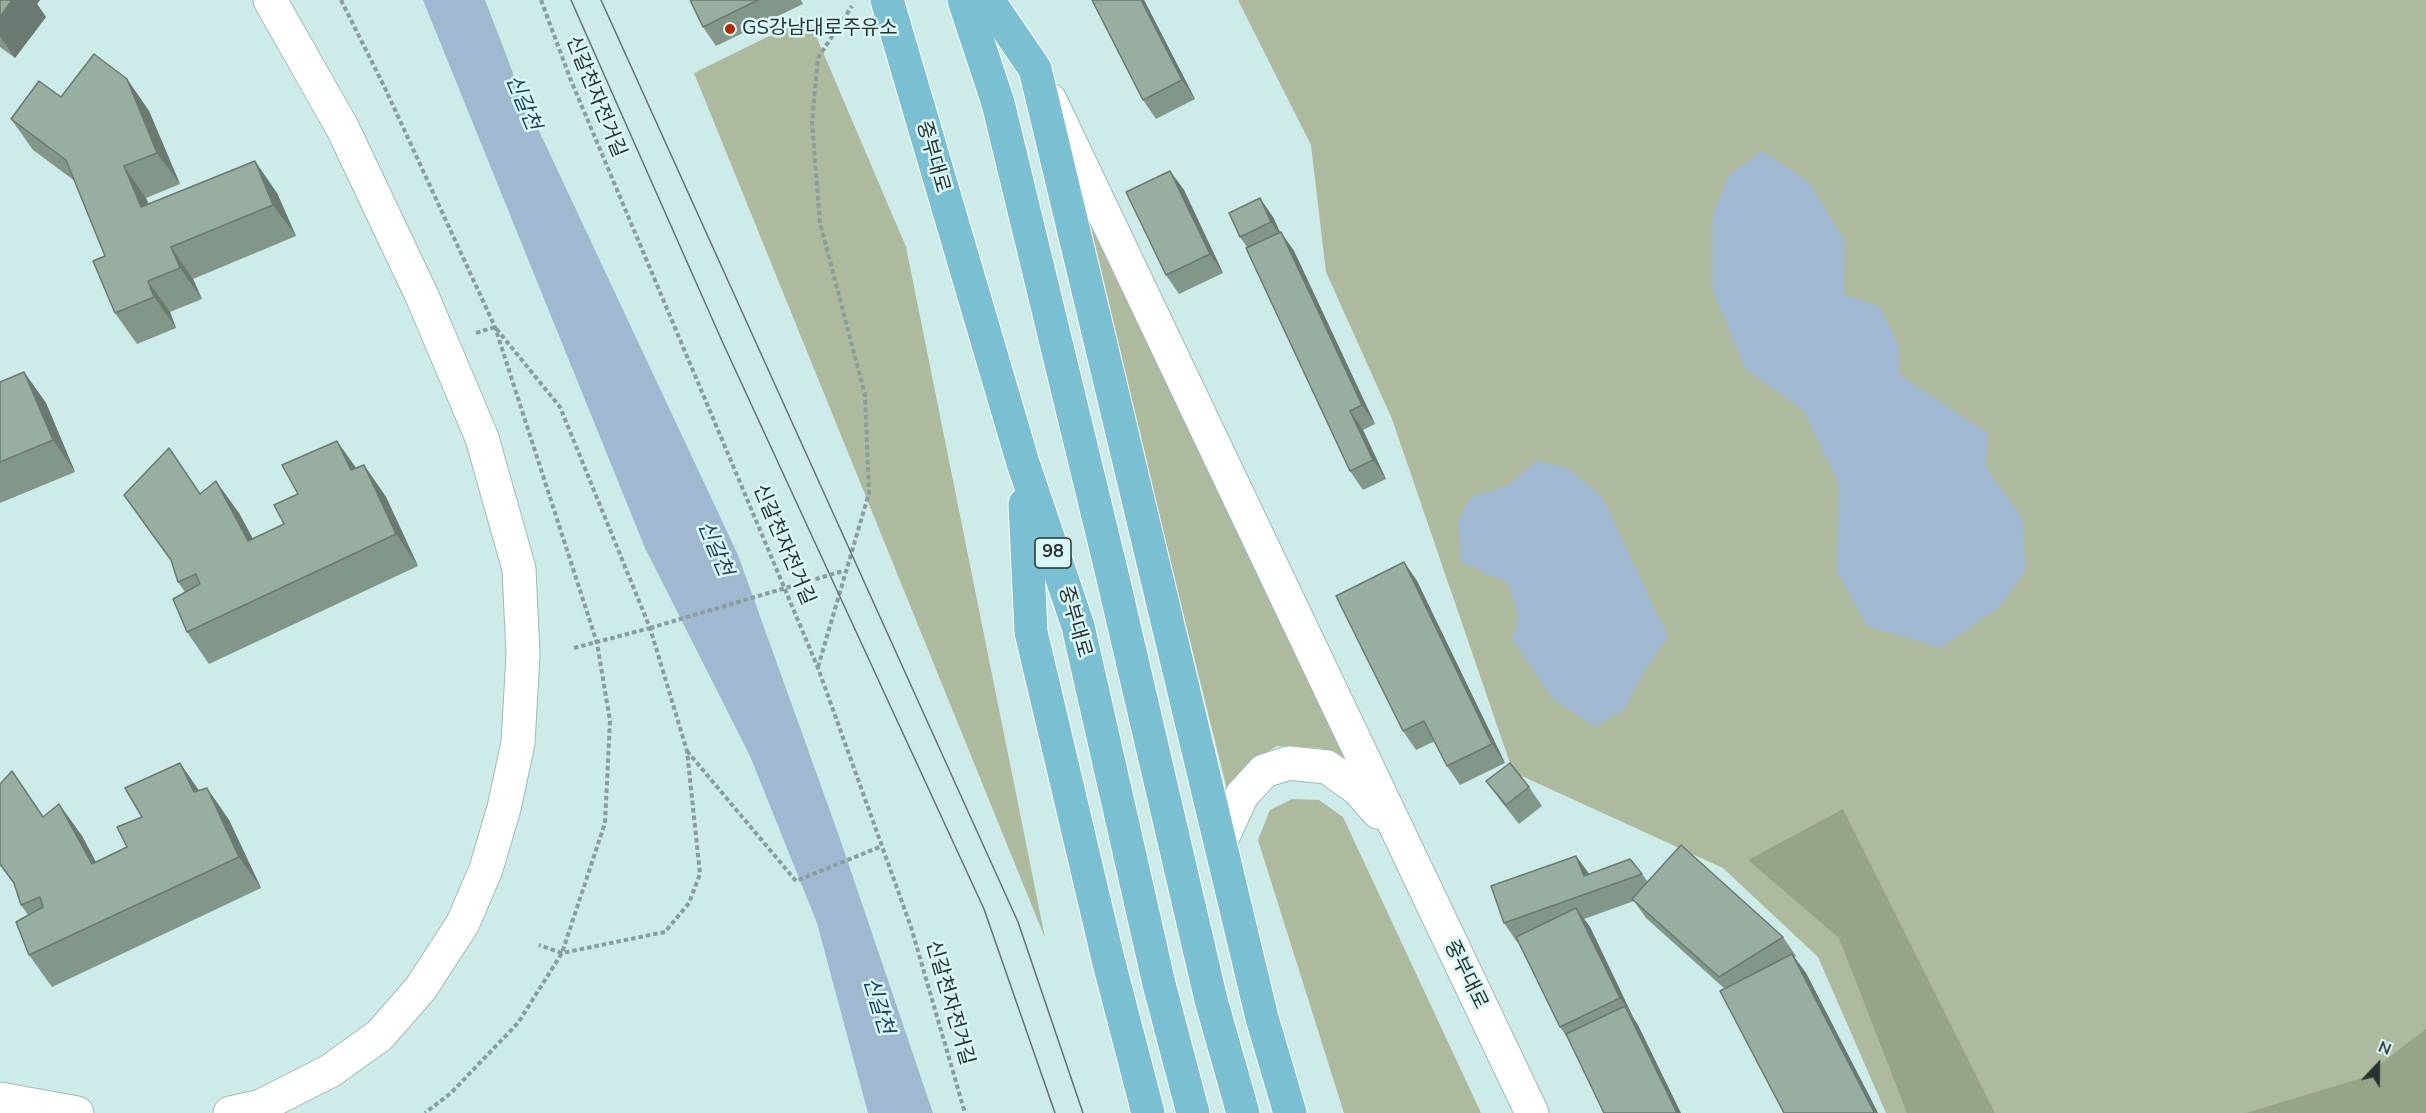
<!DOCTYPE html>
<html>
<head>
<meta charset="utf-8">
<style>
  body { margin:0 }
  #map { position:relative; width:2426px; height:1113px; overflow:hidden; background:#cdebe8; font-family:"Nunito Sans",sans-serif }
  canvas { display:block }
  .north { position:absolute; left:2348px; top:1035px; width:60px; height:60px; -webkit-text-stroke:4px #daf8f5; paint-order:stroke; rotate:22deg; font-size:16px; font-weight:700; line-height:24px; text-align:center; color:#273332 }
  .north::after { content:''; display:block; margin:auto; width:21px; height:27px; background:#273332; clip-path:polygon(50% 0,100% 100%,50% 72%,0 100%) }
</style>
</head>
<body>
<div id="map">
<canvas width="2426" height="1113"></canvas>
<div class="north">N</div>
</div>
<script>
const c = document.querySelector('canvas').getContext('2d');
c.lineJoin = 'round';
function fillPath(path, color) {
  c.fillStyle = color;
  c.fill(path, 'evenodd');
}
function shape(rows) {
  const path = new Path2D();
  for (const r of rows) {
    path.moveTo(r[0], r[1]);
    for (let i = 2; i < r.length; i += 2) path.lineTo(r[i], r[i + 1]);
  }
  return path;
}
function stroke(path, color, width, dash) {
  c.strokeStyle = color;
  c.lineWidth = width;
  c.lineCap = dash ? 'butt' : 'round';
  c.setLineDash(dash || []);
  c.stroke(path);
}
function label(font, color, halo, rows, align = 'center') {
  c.font = font + ' "Nunito Sans","Noto Sans KR",sans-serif';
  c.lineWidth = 5;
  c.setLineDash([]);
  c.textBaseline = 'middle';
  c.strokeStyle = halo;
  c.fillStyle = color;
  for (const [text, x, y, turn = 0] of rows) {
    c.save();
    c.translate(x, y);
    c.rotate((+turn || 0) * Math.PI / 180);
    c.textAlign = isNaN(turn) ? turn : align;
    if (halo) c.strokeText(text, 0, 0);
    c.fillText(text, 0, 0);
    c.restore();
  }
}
fillPath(shape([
  [1238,0,2426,0,2426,1113,1886,1113,1818,957,1723,868,1513,772,1392,419,1326,272,1311,145],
  [808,17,906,247,1045,938,694,73],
  [1075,183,1363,782,1320,748,1277,746,1251,761,1227,789],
  [1292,799,1319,800,1343,817,1481,1113,1344,1113,1258,840,1270,810]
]), '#adba9d');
fillPath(shape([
  [1843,809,1995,1113,1907,1113,1839,938,1748,860],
  [2426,1029,2426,1113,2246,1113,2362,1078]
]), '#97a587');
fillPath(shape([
  [423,0,485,0,518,86,738,555,839,836,933,1113,868,1113,817,923,750,756,645,548],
  [1762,151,1809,182,1845,241,1844,295,1879,306,1898,343,1900,375,1988,433,1986,467,2022,518,2026,571,1998,608,1941,648,1867,626,1837,572,1839,484,1803,410,1745,369,1713,291,1713,214,1729,175],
  [1536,461,1568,468,1602,496,1668,637,1642,675,1624,710,1595,727,1552,698,1512,639,1518,619,1509,584,1461,562,1458,521,1470,498,1509,485]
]), '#a1b8d1');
const minor = shape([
  [1050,100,1532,1113],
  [1221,841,1242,795,1264,771,1289,763,1327,767,1358,789,1378,812],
  [0,1099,77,1113],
  [230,1113,261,1106,330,1071,380,1035,421,988,463,923,486,869,504,808,518,743,523,655,519,569,482,438,422,296,343,129,270,0]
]);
const major = shape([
  [887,0,1023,463,1078,626,1159,984,1193,1113],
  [964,0,998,103,1112,574,1211,1000,1243,1113],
  [988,0,1035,69,1262,1018,1290,1113],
  [1025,504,1031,632,1108,959,1148,1113]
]);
stroke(minor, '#9dbbb8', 35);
stroke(major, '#fff', 35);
stroke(shape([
  [341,0,384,86,495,327,597,643,610,721,605,823,562,953,518,1023,451,1093,425,1113],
  [541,0,570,78,818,668,911,927,965,1113],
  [476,333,495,327,560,407,650,628,687,751,700,874,689,903,665,932,562,953,539,945],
  [574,648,650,628],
  [818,667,869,493,865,395,820,223,812,122,818,58,852,6],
  [687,751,796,881,882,846]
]), '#889e9c', 4, [4.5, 3]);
stroke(minor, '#fff', 33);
stroke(major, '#7abfd2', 33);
stroke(shape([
  [571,0,722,341,984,909,1055,1113],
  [601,0,1018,922,1083,1113]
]), '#627472', 1.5);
stroke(shape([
  [650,628,843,571]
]), '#889e9c', 4, [4.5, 3]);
fillPath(shape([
  [0,0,40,0,37,4,46,17,15,58,0,47],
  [690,0,801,0,803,4,716,46,703,27],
  [1144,0,1195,99,1156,119,1143,100],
  [127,79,149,111,180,184,146,198,149,204,277,193,296,236,193,279,202,299,170,312,176,328,137,344,115,313,105,256,75,181,33,150,11,119,61,97],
  [1170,171,1184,190,1223,273,1179,294,1166,275],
  [1273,217,1280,232,1294,251,1375,424,1363,430,1386,479,1363,490,1350,471,1247,247,1240,237],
  [24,372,46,403,75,472,0,503,0,382],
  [364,465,386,497,418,566,209,664,187,632,185,592,178,582,172,562,124,495,201,494,239,513,253,539,284,524,356,468],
  [1404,562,1417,581,1505,763,1460,785,1447,766,1435,741,1416,750,1403,731],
  [180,763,199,791,207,788,229,820,261,888,52,987,29,955,28,915,21,905,15,885,0,865,0,784,44,817,59,804,82,836,96,862,127,847,142,817],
  [1486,781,1529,787,1542,806,1519,824,1500,800],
  [1576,856,1589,874,1642,874,1648,882,1783,937,1796,956,1794,957,1806,973,1878,1113,1784,1113,1725,989,1646,918,1634,901,1584,919,1590,927,1633,1017,1638,1025,1567,1037,1560,1027,1519,942,1517,942,1504,923]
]), '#83968a');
fillPath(shape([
  [12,0,40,0,37,4,46,17,15,58,0,36,0,17],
  [1141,0,1144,0,1195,99,1182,80],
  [127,79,149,111,180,184,157,153],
  [255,161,277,193,296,236,273,205],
  [124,166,146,198,163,239,141,207],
  [1170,171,1184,190,1223,273,1210,254],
  [1260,198,1273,217,1284,241,1271,222],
  [1281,232,1294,251,1375,424,1362,405],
  [171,247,193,279,202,299,180,268],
  [148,281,170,312,176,328,154,297],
  [24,372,46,403,75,472,53,440],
  [1350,411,1363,430,1386,479,1373,460],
  [337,441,359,472,351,470],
  [364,465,386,497,418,566,396,534],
  [216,481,239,513,271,573,248,541],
  [1404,562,1417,581,1505,763,1492,744],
  [180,763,202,795,194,792],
  [207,788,229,820,261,888,239,857],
  [59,804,82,836,114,896,92,864],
  [1576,856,1590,875,1584,876],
  [1576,908,1590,927,1633,1017,1620,998],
  [1792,954,1806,973,1878,1113,1875,1113],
  [1625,1006,1638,1025,1681,1113,1677,1113]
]), '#6a7a70');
const building = shape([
  [0,0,12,0,0,17,0,0],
  [690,0,758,0,703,27,690,0],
  [1092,0,1141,0,1182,80,1143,100,1092,0],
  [94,54,127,79,157,153,124,166,141,207,255,161,273,205,171,247,180,268,148,281,154,297,115,313,93,261,105,256,66,160,11,119,39,81,61,97,94,54],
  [1170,171,1210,254,1166,275,1126,192,1170,171],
  [1260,198,1271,222,1240,237,1229,213,1260,198],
  [1281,232,1362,405,1350,411,1373,460,1350,471,1246,248,1281,232],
  [24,372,53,440,0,462,0,382,24,372],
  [337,441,351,470,364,465,396,534,187,632,173,599,200,584,196,574,178,582,171,560,124,495,169,448,200,494,216,481,248,541,284,524,274,505,298,494,282,465,337,441],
  [1404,562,1492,744,1447,766,1424,721,1403,731,1336,596,1404,562],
  [180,763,194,792,207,788,239,857,29,955,16,922,43,907,40,897,21,905,14,883,0,864,0,784,12,771,43,817,59,804,92,864,127,847,117,827,142,817,125,788,180,763],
  [1510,763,1529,787,1506,805,1486,781,1510,763],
  [1681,845,1783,937,1719,977,1632,899,1681,845],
  [1576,856,1584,876,1630,859,1642,874,1504,923,1491,886,1576,856],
  [1576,908,1620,998,1560,1027,1516,937,1576,908],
  [1792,954,1874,1112,1872,1113,1784,1113,1720,991,1792,954],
  [1625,1006,1677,1113,1604,1113,1566,1034,1625,1006]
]);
fillPath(building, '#98aea0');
stroke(building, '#6a7a70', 1.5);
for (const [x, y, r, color] of [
  [730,29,6,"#b52b00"]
]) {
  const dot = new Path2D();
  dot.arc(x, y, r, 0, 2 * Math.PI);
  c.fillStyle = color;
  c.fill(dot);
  stroke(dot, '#daf8f5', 2);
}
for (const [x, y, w] of [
  [1053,553,36]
]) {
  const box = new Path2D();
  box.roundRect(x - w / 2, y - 15, w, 30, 4.5);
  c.fillStyle = '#daf8f5';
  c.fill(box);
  stroke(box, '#273332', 1.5);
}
label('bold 18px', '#273332', null, [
  ["98",1053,553]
]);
label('20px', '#273332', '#daf8f5', [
  ["GS강남대로주유소",742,29]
], 'left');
label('20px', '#273332', '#daf8f5', [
  ["신갈천자전거길",595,97,68],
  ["중부대로",932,157,74],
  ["신갈천자전거길",783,545,67],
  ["중부대로",1074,622,74],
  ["중부대로",1465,975,64],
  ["신갈천자전거길",949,1003,74]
]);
label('italic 21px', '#1d4064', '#daf8f5', [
  ["신갈천",522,103,67],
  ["신갈천",714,549,67],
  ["신갈천",877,1006,73]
]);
</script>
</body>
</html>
